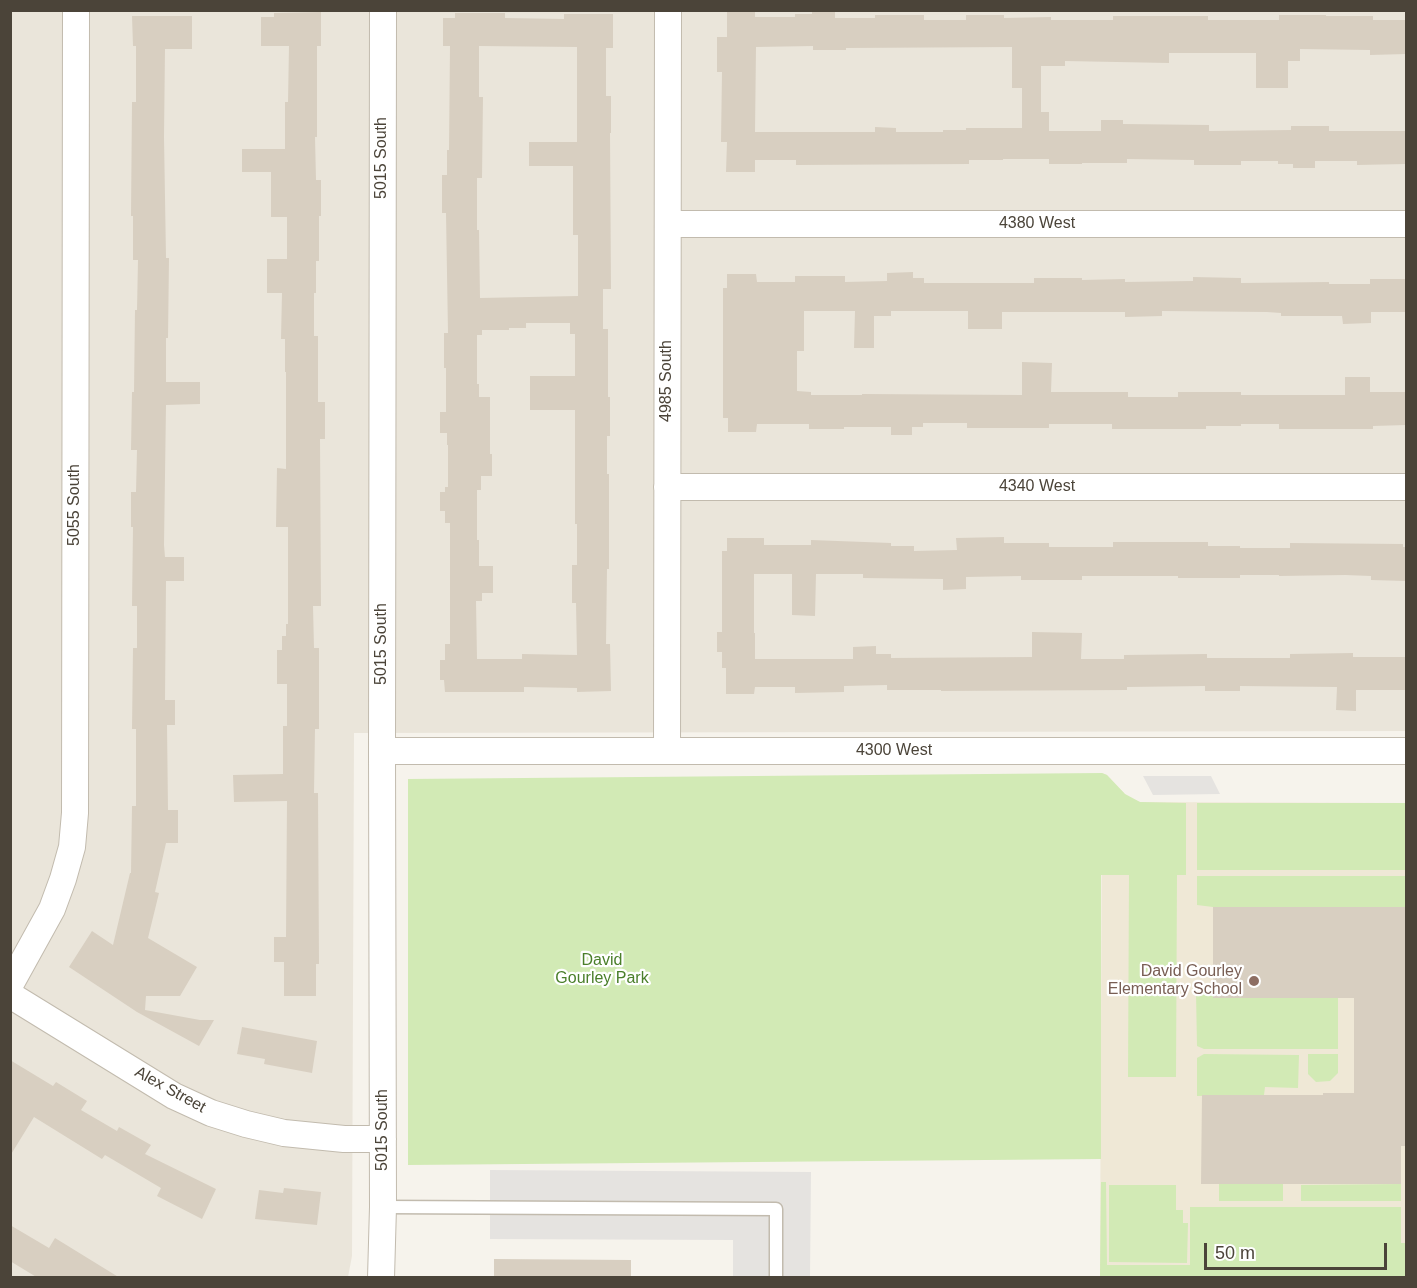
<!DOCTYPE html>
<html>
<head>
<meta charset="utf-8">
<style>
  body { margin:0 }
  #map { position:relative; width:1417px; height:1288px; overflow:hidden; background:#f6f3ec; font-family:Helvetica,sans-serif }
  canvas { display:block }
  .frame { position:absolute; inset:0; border:12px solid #4b4439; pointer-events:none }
  .scale { position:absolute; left:1204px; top:1243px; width:183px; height:27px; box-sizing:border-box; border:3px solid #4b4439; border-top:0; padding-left:8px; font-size:18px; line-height:21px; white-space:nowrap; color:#4b4439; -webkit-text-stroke:4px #fff; paint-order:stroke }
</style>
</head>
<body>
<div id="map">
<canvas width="1417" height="1288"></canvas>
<div class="frame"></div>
<div class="scale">50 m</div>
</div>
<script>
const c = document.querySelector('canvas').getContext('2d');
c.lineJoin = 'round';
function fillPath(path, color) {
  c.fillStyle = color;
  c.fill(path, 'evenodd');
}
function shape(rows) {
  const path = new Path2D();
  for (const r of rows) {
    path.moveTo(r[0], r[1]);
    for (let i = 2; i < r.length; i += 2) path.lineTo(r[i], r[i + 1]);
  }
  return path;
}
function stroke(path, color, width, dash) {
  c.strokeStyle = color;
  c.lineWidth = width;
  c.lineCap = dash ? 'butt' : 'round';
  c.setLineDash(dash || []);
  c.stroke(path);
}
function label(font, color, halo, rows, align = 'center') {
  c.font = font + ' Helvetica,sans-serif';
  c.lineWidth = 4.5;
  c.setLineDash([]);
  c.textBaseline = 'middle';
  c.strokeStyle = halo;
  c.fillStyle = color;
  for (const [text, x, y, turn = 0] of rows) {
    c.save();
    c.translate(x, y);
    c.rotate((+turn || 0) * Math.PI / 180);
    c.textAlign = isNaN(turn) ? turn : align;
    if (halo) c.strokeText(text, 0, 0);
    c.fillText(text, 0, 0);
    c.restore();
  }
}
fillPath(shape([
  [10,11,1406,11,1406,731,354,733,352,1256,348,1277,11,1277]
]), '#eae5da');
fillPath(shape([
  [1102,773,1107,775,1125,794,1132,799,1140,802,1406,803,1406,1277,1100,1278]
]), '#efe8d6');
fillPath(shape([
  [1102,773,1107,775,1125,794,1140,802,1186,803,1186,875,1177,875,1176,1077,1128,1077,1129,875,1101,875,1101,1159,408,1165,408,779],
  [1197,803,1406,803,1406,870,1197,870],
  [1197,876,1406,876,1406,907,1213,907,1197,905],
  [1196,992,1213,992,1213,998,1338,998,1338,1049,1204,1049,1197,1046],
  [1204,1054,1299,1055,1298,1088,1265,1087,1264,1095,1197,1096,1197,1058],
  [1308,1054,1338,1054,1338,1073,1330,1081,1316,1082,1308,1074],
  [1101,1182,1106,1182,1107,1265,1190,1265,1190,1207,1401,1207,1401,1243,1406,1243,1406,1277,1100,1277],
  [1219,1184,1283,1184,1283,1201,1219,1201],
  [1401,1184,1401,1201,1301,1201,1301,1185],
  [1109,1185,1176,1185,1176,1210,1183,1210,1183,1223,1188,1223,1187,1263,1109,1262]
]), '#d2eab5');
fillPath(shape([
  [1143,776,1211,776,1220,794,1153,795],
  [490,1170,811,1172,810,1277,733,1277,733,1240,490,1239]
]), '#e5e3e0');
fillPath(shape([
  [727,11,755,11,755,17,795,17,795,14,812,14,812,12,835,11,835,18,875,18,875,15,924,15,924,20,966,20,966,15,1004,15,1004,18,1051,17,1051,20,1113,20,1113,16,1208,16,1208,20,1279,20,1279,15,1326,15,1326,16,1373,16,1373,20,1406,20,1406,54,1370,55,1370,50,1300,49,1300,61,1288,61,1288,88,1256,88,1256,53,1169,53,1169,63,1065,61,1065,66,1041,66,1041,112,1049,112,1049,131,1101,131,1101,120,1123,120,1123,124,1209,125,1209,131,1291,130,1291,126,1329,126,1329,131,1405,131,1406,164,1357,165,1357,161,1315,161,1315,168,1293,168,1293,164,1278,164,1278,161,1241,161,1241,165,1194,165,1194,160,1127,159,1127,163,1082,163,1082,164,1049,164,1049,159,1003,159,1003,160,969,160,969,164,796,165,796,160,755,160,755,172,726,172,727,142,721,142,722,72,717,72,717,37,727,37],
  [813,46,813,50,846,50,846,48,1012,47,1012,88,1022,88,1022,128,966,128,966,130,943,130,943,132,896,132,896,128,875,127,875,132,755,132,756,47],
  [321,12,321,46,317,46,317,137,315,137,316,180,321,180,321,216,319,216,319,261,316,261,316,293,314,293,314,336,318,336,318,402,325,402,325,439,320,439,321,606,313,606,314,648,319,648,319,729,315,729,314,793,318,793,319,964,316,964,316,996,284,996,284,962,274,962,274,937,286,937,287,801,234,802,233,775,283,774,283,726,287,726,287,684,277,684,277,650,282,650,282,636,286,636,286,624,288,624,288,527,276,527,277,468,286,469,286,372,285,372,285,339,281,339,282,293,267,293,267,259,287,259,287,217,271,217,271,172,242,172,242,149,285,149,285,102,288,102,289,46,261,46,261,17,274,17,274,13],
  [455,13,505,13,505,18,564,19,564,14,613,14,613,48,606,48,606,96,611,96,611,133,610,133,611,289,603,289,603,329,608,329,608,397,610,397,610,436,607,436,607,474,609,474,609,569,607,569,606,644,610,644,611,691,577,692,577,688,524,687,524,692,445,692,444,680,440,680,440,660,445,660,445,644,450,644,450,523,445,523,445,511,440,511,440,492,445,492,445,487,448,487,448,445,447,445,447,433,440,433,440,412,446,412,446,368,444,368,444,333,448,333,446,213,442,213,442,175,447,175,447,150,449,150,450,46,443,46,443,18,455,18],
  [479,46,577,47,577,142,529,142,529,166,573,166,573,235,578,235,578,296,480,298,479,230,477,230,477,178,482,178,483,97,479,97],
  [526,323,570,323,570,334,575,334,575,376,530,376,530,410,575,410,575,524,577,524,577,565,572,565,572,603,576,603,577,655,522,654,522,659,477,659,476,601,482,601,482,593,493,593,493,566,479,566,479,540,477,540,477,490,481,490,481,476,492,476,492,454,490,454,490,397,479,397,479,384,477,384,477,335,482,335,482,330,509,330,509,328,526,328],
  [132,16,192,16,192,49,165,49,164,137,166,258,169,258,168,338,166,338,166,382,200,382,200,404,166,405,164,545,165,557,184,557,184,581,166,581,165,700,175,700,175,725,167,725,168,810,178,810,178,843,166,843,155,892,159,893,148,938,197,967,180,996,146,996,145,1010,200,1020,214,1020,199,1046,137,1012,69,967,92,931,113,945,130,873,131,873,132,806,136,806,136,729,132,729,133,648,137,648,137,606,132,606,133,527,131,527,131,492,136,492,137,450,131,450,132,392,134,392,135,310,137,310,138,260,133,260,133,216,131,216,132,102,136,102,136,46,133,46],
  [913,272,913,278,924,278,924,283,1034,283,1034,278,1082,278,1082,280,1125,279,1125,282,1193,281,1193,277,1241,278,1241,283,1329,282,1329,284,1370,284,1370,279,1405,279,1406,312,1371,312,1371,323,1343,324,1342,316,1281,316,1281,313,1267,312,1162,311,1162,316,1125,317,1125,312,1002,312,1002,329,968,329,968,311,891,311,891,316,874,316,874,348,854,348,855,311,804,311,804,351,797,351,797,391,811,392,811,395,862,395,862,394,1022,395,1022,362,1052,363,1051,392,1128,392,1128,397,1178,397,1178,392,1241,392,1241,395,1345,395,1345,377,1370,377,1370,392,1406,392,1406,425,1373,426,1373,429,1279,429,1279,424,1241,424,1241,426,1206,426,1206,429,1112,429,1112,424,1049,424,1049,428,967,428,967,423,923,423,923,427,912,427,912,435,891,435,891,427,844,427,844,429,809,429,809,424,757,424,756,432,728,432,728,418,723,418,723,288,727,288,727,274,756,274,757,282,795,282,795,276,845,276,845,282,887,281,887,273],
  [1004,537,1004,543,1049,543,1049,547,1113,547,1113,542,1208,542,1208,546,1240,546,1240,548,1290,548,1290,543,1403,544,1403,547,1406,547,1406,581,1371,580,1371,576,1345,575,1279,576,1279,575,1240,575,1240,578,1178,578,1178,576,1082,576,1082,580,1021,580,1021,576,966,577,966,589,943,590,943,579,863,578,863,574,816,574,815,616,792,615,792,574,754,574,754,633,755,633,755,659,853,659,853,647,876,646,876,654,891,654,891,658,1032,657,1032,632,1082,633,1081,659,1124,659,1124,655,1207,654,1207,658,1290,658,1290,654,1353,653,1353,657,1405,657,1405,690,1356,690,1356,711,1336,710,1337,687,1240,686,1240,691,1205,691,1205,686,1127,687,1127,690,941,691,941,690,887,690,887,685,844,686,844,692,795,693,795,687,755,687,754,694,726,694,726,668,722,668,722,652,717,652,717,632,722,632,722,551,727,551,727,538,764,538,764,545,811,545,811,540,891,543,891,546,914,546,914,551,957,550,956,538],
  [1213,907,1407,907,1407,1146,1401,1146,1401,1184,1201,1184,1202,1095,1323,1095,1323,1093,1354,1093,1354,998,1213,998],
  [242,1027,317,1041,312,1073,264,1064,265,1059,237,1054],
  [10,1060,53,1086,56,1082,87,1101,81,1110,117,1131,119,1127,151,1145,145,1154,216,1189,202,1219,157,1196,161,1188,105,1155,102,1159,34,1117,10,1156],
  [284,1188,321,1192,317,1225,255,1219,259,1190,283,1193],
  [10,1225,49,1248,55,1238,120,1278,38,1278,10,1261],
  [494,1259,631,1260,631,1278,494,1278]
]), '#d8cfc1');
const lane = shape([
  [383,1207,776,1209,776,1278]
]);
const street = shape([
  [668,224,1406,224],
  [667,487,1406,487],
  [382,751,1406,751],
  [667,751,668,10],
  [10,985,52,909,63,879,72,847,75,813,76,10],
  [10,995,174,1096,211,1113,246,1124,284,1133,344,1139,383,1139],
  [381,1278,383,1207,382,751,383,10]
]);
stroke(lane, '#c2bbae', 15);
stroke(street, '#c2bbae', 28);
stroke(lane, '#fff', 12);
stroke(street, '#fff', 26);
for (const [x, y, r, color] of [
  [1254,981,6,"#8d6e63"]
]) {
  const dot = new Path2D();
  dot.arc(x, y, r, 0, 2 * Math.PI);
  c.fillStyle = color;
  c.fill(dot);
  stroke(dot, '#fff', 2);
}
label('16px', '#4b4439', '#fff', [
  ["5015 South",382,158,-90],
  ["4380 West",1037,224],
  ["4985 South",667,381,-90],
  ["4340 West",1037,487],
  ["5055 South",75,505,-90],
  ["5015 South",382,644,-90],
  ["4300 West",894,751],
  ["Alex Street",170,1090,29],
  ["5015 South",383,1130,-90]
]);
label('16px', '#4a7f2a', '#fff', [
  ["David",602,961],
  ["Gourley Park",602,979]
]);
label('16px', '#785e54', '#fff', [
  ["David Gourley",1242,972],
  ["Elementary School",1242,990]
], 'right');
</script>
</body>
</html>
